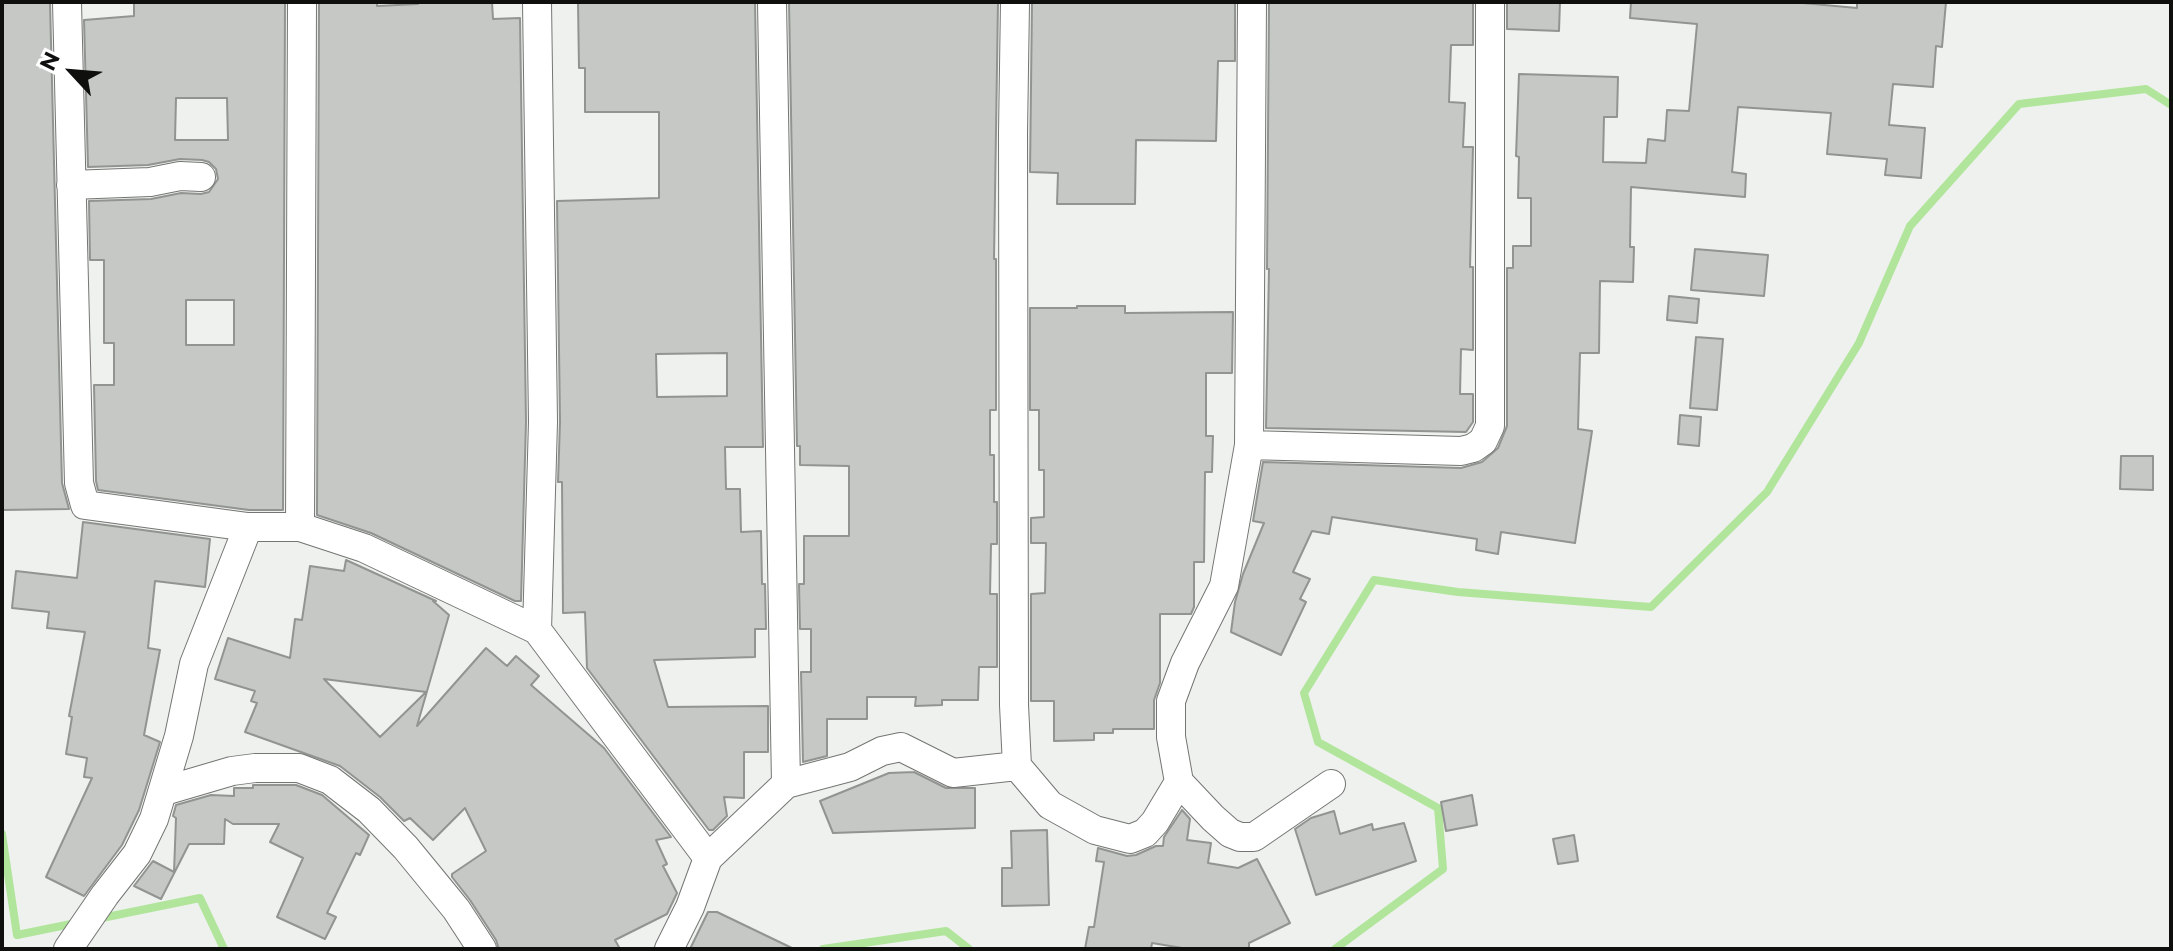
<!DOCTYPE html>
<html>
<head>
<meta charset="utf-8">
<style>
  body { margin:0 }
  #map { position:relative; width:2173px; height:951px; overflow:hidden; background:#eef1ed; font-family:Montserrat,sans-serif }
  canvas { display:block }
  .frame { position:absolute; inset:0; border:4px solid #0f100e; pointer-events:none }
  .north { position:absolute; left:32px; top:32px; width:80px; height:80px; -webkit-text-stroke:6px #fff; paint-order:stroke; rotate:296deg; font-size:22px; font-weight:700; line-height:32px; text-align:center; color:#0f100e }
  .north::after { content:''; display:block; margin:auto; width:28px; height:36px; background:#0f100e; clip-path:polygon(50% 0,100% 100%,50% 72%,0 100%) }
</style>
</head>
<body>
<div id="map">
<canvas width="2173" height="951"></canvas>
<div class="frame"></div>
<div class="north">N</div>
</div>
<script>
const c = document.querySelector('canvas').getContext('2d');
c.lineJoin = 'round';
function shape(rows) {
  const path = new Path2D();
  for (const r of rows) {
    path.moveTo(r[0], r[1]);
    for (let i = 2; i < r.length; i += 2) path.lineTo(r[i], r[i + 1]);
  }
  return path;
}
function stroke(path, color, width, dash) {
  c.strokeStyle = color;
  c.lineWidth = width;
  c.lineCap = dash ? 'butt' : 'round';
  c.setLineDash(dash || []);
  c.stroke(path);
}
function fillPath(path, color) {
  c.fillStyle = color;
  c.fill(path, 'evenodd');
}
stroke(shape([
  [2,834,17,935,76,923],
  [97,919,200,898,224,949],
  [823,949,946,931,969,949],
  [1335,949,1443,869,1438,808,1318,742,1304,693,1374,580,1458,592,1651,607,1767,492,1859,343,1910,226,2019,104,2146,89,2171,105]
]), '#b1e59b', 8);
const building = shape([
  [2,2,50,2,62,483,69,509,2,510,2,2],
  [134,2,285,2,283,510,249,510,98,490,96,481,94,385,114,385,114,343,104,343,104,260,90,260,89,201,151,199,181,193,201,194,209,192,218,179,216,169,209,162,202,160,180,159,148,165,88,167,84,20,134,16,134,2],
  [176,98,227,98,228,140,175,140,176,98],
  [186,300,234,300,234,345,186,345,186,300],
  [319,2,377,2,377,6,418,4,418,2,492,2,493,19,520,18,526,422,521,601,515,601,371,533,317,515,319,2],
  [578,2,755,2,763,447,725,447,726,489,740,489,741,532,761,531,762,584,765,584,766,629,755,629,755,657,654,660,668,707,768,706,768,752,744,752,744,798,724,797,727,816,713,830,709,830,587,668,585,612,563,613,562,482,558,482,560,422,557,201,659,198,659,112,585,112,585,68,579,68,578,2],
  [727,353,727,396,657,397,656,354,727,353],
  [789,2,998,2,994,259,996,259,996,410,990,410,990,455,994,455,994,502,997,502,997,544,991,544,990,594,997,594,997,667,979,667,978,700,942,700,942,705,915,706,916,697,867,697,867,719,827,719,827,756,803,762,801,672,811,672,811,629,800,629,799,584,804,584,804,536,849,536,849,466,800,465,800,446,797,446,789,2],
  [1032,2,1235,2,1235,61,1218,61,1216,141,1136,140,1135,204,1057,204,1058,173,1030,172,1032,2],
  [1269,2,1473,2,1473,45,1451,45,1449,102,1465,103,1463,147,1473,147,1470,267,1473,267,1473,350,1461,349,1460,394,1473,394,1473,422,1466,432,1266,428,1269,269,1267,269,1269,2],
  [1507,2,1560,2,1559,31,1507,29,1507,2],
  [1631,2,1792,2,1857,8,1857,2,1946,2,1942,47,1936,46,1933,87,1893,84,1889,125,1925,128,1921,178,1885,175,1887,159,1827,154,1831,113,1738,107,1732,172,1746,174,1745,197,1631,187,1630,247,1634,247,1633,282,1600,281,1599,353,1580,353,1578,429,1592,431,1575,543,1501,532,1498,554,1476,550,1477,539,1332,517,1329,534,1312,531,1293,572,1310,579,1300,599,1306,602,1281,655,1231,632,1235,602,1243,574,1264,523,1253,521,1263,462,1461,468,1482,462,1498,448,1507,426,1507,268,1513,268,1513,246,1531,246,1531,198,1518,198,1519,157,1516,156,1519,74,1618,77,1617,117,1604,117,1603,162,1646,163,1648,139,1665,141,1667,110,1689,111,1697,24,1630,18,1631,2],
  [1695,249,1768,255,1764,296,1691,290,1695,249],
  [1669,296,1699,299,1697,323,1667,320,1669,296],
  [1077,306,1125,306,1125,313,1233,312,1232,373,1206,373,1206,436,1213,436,1212,472,1205,472,1204,562,1194,562,1194,607,1191,614,1160,614,1160,683,1154,700,1154,729,1113,729,1113,733,1094,733,1094,740,1054,741,1054,701,1031,701,1031,594,1045,593,1046,543,1031,543,1031,518,1044,517,1044,470,1039,470,1039,410,1030,410,1030,308,1077,308,1077,306],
  [1696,337,1723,339,1717,410,1690,408,1696,337],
  [1680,415,1701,417,1699,446,1678,444,1680,415],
  [2121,456,2153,456,2153,490,2120,489,2121,456],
  [83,522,210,539,205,587,155,581,148,648,160,650,144,735,160,742,139,810,122,845,84,896,46,877,92,778,84,777,87,758,66,754,72,717,69,716,85,632,47,628,49,612,12,608,16,571,77,578,83,522],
  [346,560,436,601,433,601,449,615,417,726,486,648,507,666,516,656,539,676,531,685,604,748,671,837,656,840,667,864,663,866,677,893,667,914,615,940,620,949,499,949,496,940,470,900,452,877,452,874,486,851,465,808,433,840,410,818,404,821,380,797,340,766,245,732,257,703,251,701,255,691,215,679,228,638,290,658,295,619,302,620,310,566,344,571,346,560],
  [324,679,426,692,380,737,324,679],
  [914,772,946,788,975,788,975,828,833,833,820,801,889,773,914,772],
  [253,785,296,785,322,795,369,835,360,855,356,853,327,913,336,917,325,939,277,917,303,858,270,842,279,824,233,824,225,819,224,844,189,844,161,899,134,886,153,861,174,872,176,818,173,816,176,805,211,795,234,796,234,788,253,788,253,785],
  [1472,795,1477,825,1446,831,1441,802,1472,795],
  [1182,810,1190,819,1187,840,1211,843,1208,863,1238,868,1257,859,1290,923,1249,943,1249,949,1188,949,1152,943,1151,949,1085,949,1089,927,1094,927,1104,862,1096,861,1098,848,1127,856,1136,855,1156,846,1163,846,1164,837,1182,810],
  [1334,811,1340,834,1372,824,1373,830,1404,823,1416,861,1316,895,1295,829,1311,818,1334,811],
  [1047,830,1049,905,1002,906,1002,868,1012,868,1011,831,1047,830],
  [1574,835,1578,861,1558,864,1553,839,1574,835],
  [708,912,717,912,794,949,690,949,708,912]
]);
fillPath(building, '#c5c8c4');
stroke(building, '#919491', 2);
const minor = shape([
  [67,2,79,483,85,505,248,527,300,527,364,548,537,630,708,858,786,784,850,767,882,751,901,747,953,773,1017,766],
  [772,2,786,784],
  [1015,2,1013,133,1014,705,1017,766,1050,805,1095,830,1130,839,1145,833,1155,822,1179,782],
  [1252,2,1249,445,1224,586,1185,663,1171,701,1171,737,1179,782,1213,818,1230,833,1240,837,1254,837,1331,784],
  [71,185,150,182,180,176,201,177],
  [1249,445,1461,451,1473,448,1483,441,1490,426,1490,2],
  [300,527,302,2],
  [537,630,543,422,537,2],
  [164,791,232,771,255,768,299,768,330,780,369,810,406,848,456,909,482,949],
  [68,949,105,895,137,854,154,819,179,736,194,664,248,527],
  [669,949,690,907,708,858]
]);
stroke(minor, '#747673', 30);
stroke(minor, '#fff', 28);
</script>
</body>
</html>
